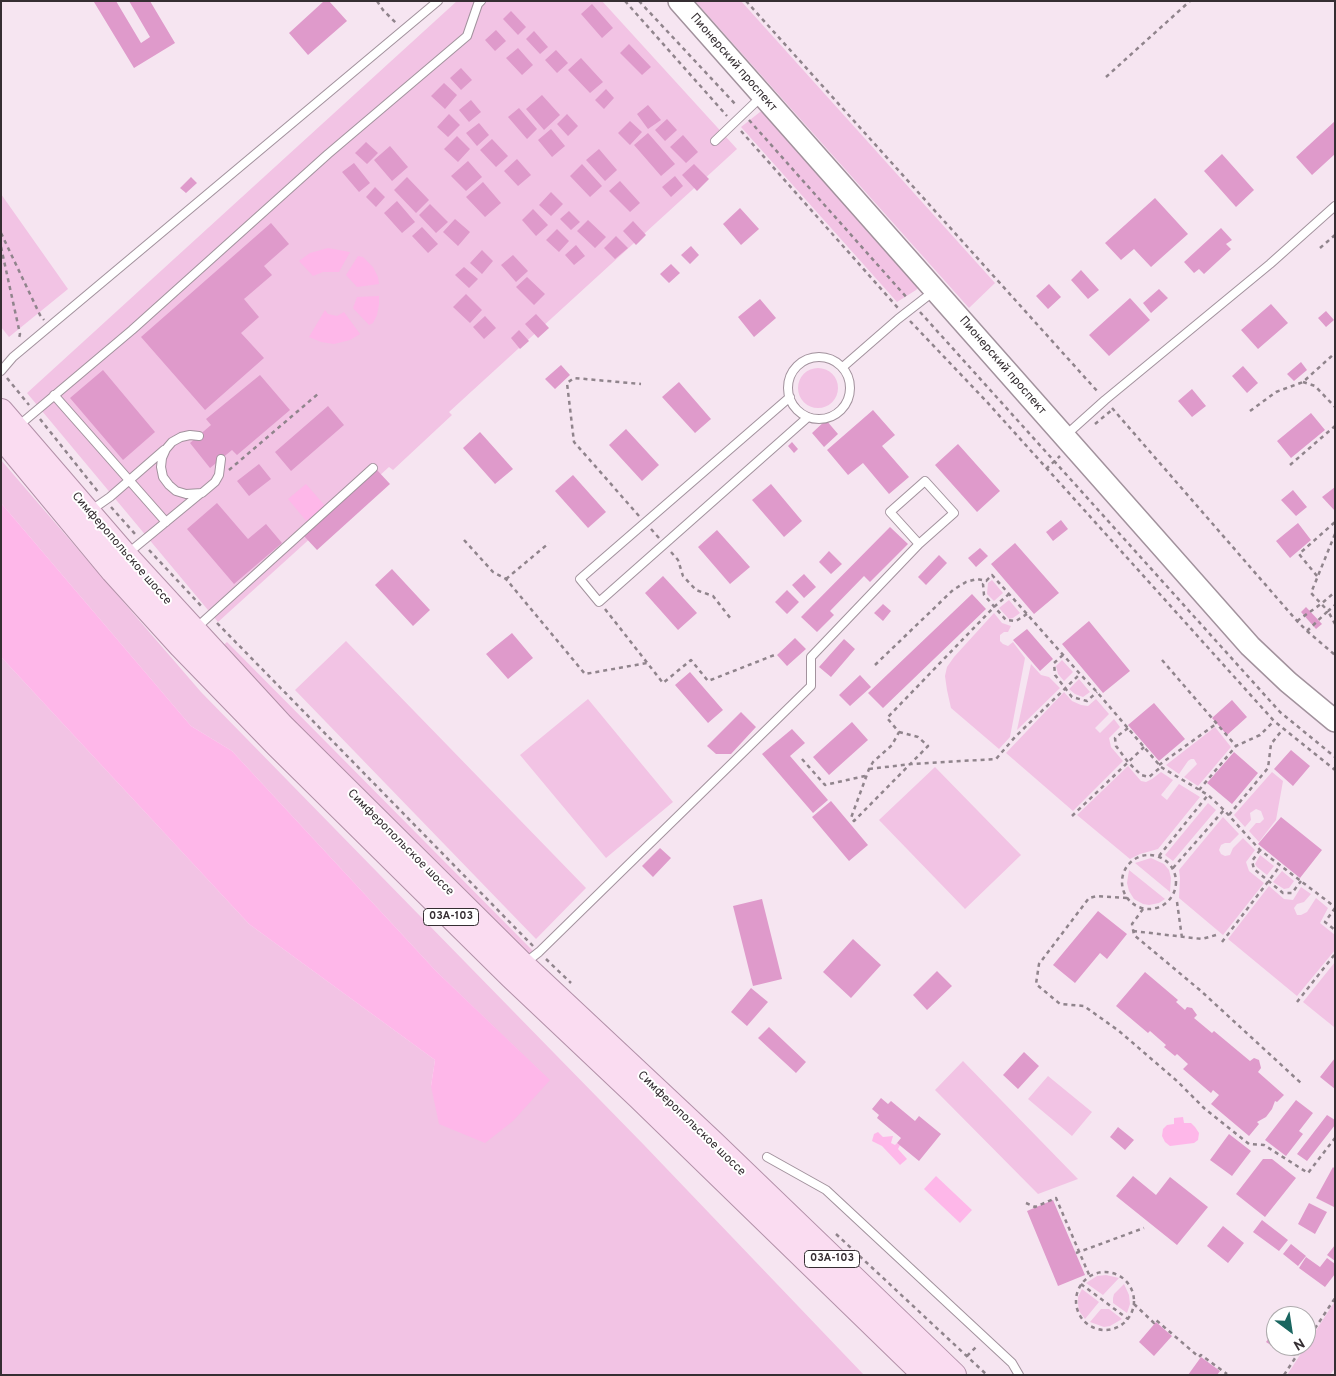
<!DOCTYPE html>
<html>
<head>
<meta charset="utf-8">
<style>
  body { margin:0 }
  #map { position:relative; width:1336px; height:1376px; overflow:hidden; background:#f6e5f1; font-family:Overpass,sans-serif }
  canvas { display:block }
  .frame { position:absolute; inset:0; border:2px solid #352e32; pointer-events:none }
  .north { position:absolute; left:1266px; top:1306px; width:50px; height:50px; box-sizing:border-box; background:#fff; border:1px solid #aeabad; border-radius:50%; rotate:149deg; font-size:14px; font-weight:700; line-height:20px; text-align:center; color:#352e32 }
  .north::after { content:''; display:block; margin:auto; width:18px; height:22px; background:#1a6660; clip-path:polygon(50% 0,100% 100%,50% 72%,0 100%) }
</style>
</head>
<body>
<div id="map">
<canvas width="1336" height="1376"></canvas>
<div class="frame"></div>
<div class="north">N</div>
</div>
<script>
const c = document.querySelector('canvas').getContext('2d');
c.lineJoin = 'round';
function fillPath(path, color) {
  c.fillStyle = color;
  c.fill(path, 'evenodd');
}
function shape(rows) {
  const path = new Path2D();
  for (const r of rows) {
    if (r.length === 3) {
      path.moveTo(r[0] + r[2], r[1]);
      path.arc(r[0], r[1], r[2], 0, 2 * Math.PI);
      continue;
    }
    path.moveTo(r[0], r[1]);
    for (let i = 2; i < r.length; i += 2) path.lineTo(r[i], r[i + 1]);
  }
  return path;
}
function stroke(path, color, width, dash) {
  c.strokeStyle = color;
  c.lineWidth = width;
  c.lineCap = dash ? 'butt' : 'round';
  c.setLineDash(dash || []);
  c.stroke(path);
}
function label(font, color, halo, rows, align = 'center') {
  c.font = font + ' Overpass,sans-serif';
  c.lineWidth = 4;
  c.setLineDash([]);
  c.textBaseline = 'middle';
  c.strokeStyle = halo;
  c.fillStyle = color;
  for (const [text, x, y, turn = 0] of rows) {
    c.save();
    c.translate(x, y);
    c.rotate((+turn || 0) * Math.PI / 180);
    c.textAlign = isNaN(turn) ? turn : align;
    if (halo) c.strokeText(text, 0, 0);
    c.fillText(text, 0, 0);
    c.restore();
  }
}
fillPath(shape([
  [457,1,602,1,737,149,449,412,452,415,393,470,389,467,218,622,27,393],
  [695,1,741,1,995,283,969,308],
  [767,111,922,284,916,290,897,302,741,127,760,112],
  [1,194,68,289,9,337,1,327],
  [818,388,20],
  [1,460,201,692,644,1145,864,1375,1,1375,1,657,249,924,435,1060,431,1086,549,1080,436,971,232,751,191,726,1,503],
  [992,580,1003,593,994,601,987,594,988,583],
  [1009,600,1020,613,1013,618,1009,619,999,608],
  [994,613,1002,623,1011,626,1008,632,1004,632,1000,635,1000,641,1003,644,1008,646,1013,642,1025,658,1010,737,999,749,951,708,947,690,945,676,947,667,954,657],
  [346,641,586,888,536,939,295,690],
  [227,642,534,952,527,958,219,649],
  [1062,660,1073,672,1064,681,1058,674,1056,666],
  [1031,664,1041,675,1049,677,1060,688,1017,730],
  [1079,679,1090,692,1083,697,1075,694,1069,689],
  [1064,692,1072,701,1081,705,1088,706,1096,699,1109,714,1095,728,1100,733,1114,719,1120,727,1109,738,1111,747,1123,761,1073,811,1006,753],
  [588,699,673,802,606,858,520,755],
  [1215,727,1231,747,1198,786,1184,777,1197,764,1194,759,1191,759,1188,761,1179,774,1166,765],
  [1128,766,1141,781,1146,782,1152,779,1161,772,1173,780,1161,795,1167,800,1179,784,1200,797,1158,849,1140,854,1130,859,1077,815],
  [935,767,1021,855,965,909,879,820],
  [1272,772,1283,781,1276,820,1259,842,1249,831,1256,823,1260,823,1264,819,1261,811,1256,809,1250,813,1251,820,1245,827,1234,815],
  [1208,803,1216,810,1173,861,1165,855],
  [1223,817,1239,834,1230,843,1225,843,1221,845,1219,850,1221,854,1225,856,1230,855,1233,848,1243,838,1255,850,1246,862,1249,871,1264,883,1223,935,1179,898,1180,878,1179,870],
  [1260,855,1274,866,1267,875,1257,867,1255,864],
  [1151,858,1164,864,1169,870,1171,878,1170,892,1135,863],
  [1129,870,1165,899,1159,903,1149,905,1143,904,1134,899,1129,891,1127,883],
  [1282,871,1294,881,1289,888,1284,889,1273,882],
  [1269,886,1284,899,1293,900,1301,887,1311,894,1304,902,1297,904,1294,908,1297,915,1301,915,1307,912,1316,898,1328,908,1320,923,1335,935,1335,950,1297,996,1228,939],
  [1335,962,1335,1027,1334,1027,1303,1002],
  [963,1061,1078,1179,1038,1194,935,1090],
  [1048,1076,1092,1112,1072,1136,1028,1099],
  [1106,1275,1119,1278,1103,1295,1086,1283,1097,1276],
  [1124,1284,1129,1295,1130,1304,1127,1313,1113,1303,1113,1298,1114,1294],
  [1082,1289,1099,1302,1085,1319,1079,1311,1078,1303,1078,1297],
  [1335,1301,1335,1368,1330,1375,1287,1375],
  [1101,1309,1109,1309,1122,1319,1110,1326,1104,1327,1090,1322]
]), '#f2c3e4');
fillPath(shape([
  [328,248,350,252,339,272,323,272,313,276,299,261,310,253],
  [358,256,363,257,373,267,378,277,379,284,357,287,346,275],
  [379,296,379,304,377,315,373,323,369,325,353,308,357,297],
  [325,310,328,314,337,316,344,312,360,334,350,340,334,344,321,342,309,337],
  [306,484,326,507,308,523,288,499],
  [1,503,191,726,232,751,436,971,550,1080,513,1121,485,1143,439,1124,431,1086,435,1060,249,924,1,657],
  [1183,1117,1184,1123,1191,1123,1195,1127,1199,1133,1198,1140,1194,1143,1170,1146,1165,1142,1162,1136,1163,1129,1167,1125,1174,1124,1174,1118],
  [878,1132,883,1137,893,1136,891,1143,895,1145,897,1143,900,1145,898,1149,907,1159,900,1165,882,1146,872,1141,874,1134],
  [936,1176,972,1210,960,1223,924,1189]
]), '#feb7e9');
fillPath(shape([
  [96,1,116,1,141,43,150,37,129,1,150,1,175,43,134,68,94,2],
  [324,1,329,1,347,21,308,55,289,33],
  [592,4,613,28,602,38,581,14],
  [511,11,526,27,518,35,503,19],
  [496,30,506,41,495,51,485,40],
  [534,31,548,47,540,54,526,39],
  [629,44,651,67,642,75,620,53],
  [518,48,533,65,522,75,506,58],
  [556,50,568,63,557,73,545,60],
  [581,58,603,82,590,93,568,70],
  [461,68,472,80,461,90,450,78],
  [444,83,457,95,445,109,431,96],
  [606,89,614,98,604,109,595,100],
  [542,95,560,115,544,130,526,109],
  [471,100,481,112,469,122,459,110],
  [648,105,661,120,648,129,637,114],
  [519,108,537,129,527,139,508,117],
  [449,114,460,125,448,137,437,127],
  [567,114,578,126,568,136,557,124],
  [667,119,677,130,665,141,655,130],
  [630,121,642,132,630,145,618,133],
  [1335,121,1335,154,1312,175,1296,157],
  [479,123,489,135,477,146,466,133],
  [551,129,565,146,552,157,538,140],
  [648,133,675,164,661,176,634,145],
  [683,135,698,152,686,163,670,147],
  [457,136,470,149,458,162,444,149],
  [492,139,508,156,496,167,480,150],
  [366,142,378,153,367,164,355,153],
  [390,146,408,167,392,181,374,160],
  [599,149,617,170,605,181,586,160],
  [1222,154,1254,190,1236,207,1204,171],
  [517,159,531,175,518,186,504,171],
  [468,161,482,177,466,191,451,176],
  [354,163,370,183,359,192,342,172],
  [582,164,602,186,590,197,570,176],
  [694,164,709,179,697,191,682,175],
  [675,176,683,186,671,197,662,187],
  [191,177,197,183,186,193,180,188],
  [407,177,429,200,416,213,394,190],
  [620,181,640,203,630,212,609,191],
  [483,182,501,203,485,217,466,197],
  [375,187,385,197,376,207,366,197],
  [551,192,563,204,551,216,539,205],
  [1155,198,1188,234,1151,267,1134,249,1121,260,1105,243],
  [397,201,415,222,402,233,384,213],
  [430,204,448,222,436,233,419,215],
  [740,208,759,229,741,245,723,224],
  [533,209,548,225,536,236,522,220],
  [569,211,580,222,571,230,560,219],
  [455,219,470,232,458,246,443,232],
  [588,220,606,237,595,248,577,231],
  [633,221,646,235,636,245,623,231],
  [271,223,289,244,264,266,272,275,244,299,259,317,241,333,264,358,205,410,141,337],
  [422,227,438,244,428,253,412,236],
  [1221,228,1232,240,1226,244,1231,249,1204,274,1199,269,1194,273,1184,262],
  [557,229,569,241,559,252,546,240],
  [616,236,628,248,615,259,604,248],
  [576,245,585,256,574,265,565,255],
  [691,246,699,255,690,264,681,255],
  [482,250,493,261,482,274,470,263],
  [513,255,528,271,516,282,501,265],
  [671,264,680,273,669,283,660,274],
  [464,267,478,279,469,288,455,275],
  [1081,270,1099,290,1088,299,1071,280],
  [527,277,545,294,534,305,516,287],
  [1049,284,1061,297,1048,309,1036,296],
  [1159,289,1168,298,1151,313,1143,303],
  [466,294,482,310,470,323,453,307],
  [1130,298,1150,320,1109,356,1089,335],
  [760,299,776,318,754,337,738,317],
  [1271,304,1288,323,1258,349,1241,330],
  [1326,311,1334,320,1326,327,1318,318],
  [536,314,549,328,538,338,525,324],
  [485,316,496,328,484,339,473,327],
  [519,330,529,341,520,349,511,338],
  [1301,362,1307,370,1294,381,1287,374],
  [561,365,570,375,555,389,545,379],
  [1243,366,1258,383,1247,393,1232,376],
  [103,370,155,432,123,460,70,398],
  [260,375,290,410,237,455,232,450,210,468,190,443,211,425,206,419],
  [679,382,711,419,695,433,662,397],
  [1192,389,1206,406,1192,417,1178,401],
  [328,406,344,425,291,471,275,452],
  [873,410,895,435,882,446,909,477,889,494,863,463,848,475,827,450],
  [1311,413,1325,430,1291,458,1277,441],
  [826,420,838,434,824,447,812,433],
  [626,429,659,465,642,481,609,445],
  [480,432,513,469,495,484,463,448],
  [792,442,798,449,794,453,788,446],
  [958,444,1000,491,977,512,935,465],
  [259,464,271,479,249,496,237,481],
  [377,470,390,484,317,550,304,536],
  [573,475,606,512,588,528,555,491],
  [771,484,802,521,784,537,752,500],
  [1335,487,1335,511,1322,497],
  [1293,490,1307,507,1296,516,1281,500],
  [217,503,248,539,266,524,282,543,234,584,187,529],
  [1061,520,1068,529,1053,541,1046,532],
  [1298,523,1311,540,1290,558,1276,541],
  [890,527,908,544,870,582,864,576,830,611,834,615,817,632,801,617],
  [717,530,750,567,730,584,698,547],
  [1015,543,1059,593,1034,614,991,564],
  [980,548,988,556,976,567,968,558],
  [829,551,842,564,831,574,819,562],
  [939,555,947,563,926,585,918,577],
  [392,569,430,610,413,626,375,585],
  [804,574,816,587,804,598,792,585],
  [663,576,697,613,678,630,645,593],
  [787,590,799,602,787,614,775,602],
  [972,594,986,609,883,708,868,693],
  [883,604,891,611,883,621,874,613],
  [1306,607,1322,624,1316,629,1301,612],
  [1089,621,1130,671,1103,693,1062,644],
  [1027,629,1053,659,1040,671,1013,640],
  [512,633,533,658,508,679,486,654],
  [795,638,806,649,787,666,777,655],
  [844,639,855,649,831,677,819,667],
  [690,672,723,710,708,723,675,685],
  [860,675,871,687,850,706,839,695],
  [1232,700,1247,717,1227,735,1212,718],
  [1154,703,1185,739,1159,761,1128,725],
  [741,712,756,727,731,754,716,754,707,746],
  [852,722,868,740,829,775,813,757],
  [792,729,805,743,790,756,828,800,813,813,762,754],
  [1291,750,1310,766,1293,786,1274,769],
  [1234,752,1258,773,1232,804,1207,783],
  [831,801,868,845,849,861,812,817],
  [1281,817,1322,850,1300,878,1258,844],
  [660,848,671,858,653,877,642,866],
  [762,899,782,979,753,986,733,906],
  [1098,911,1127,934,1107,959,1100,953,1075,983,1053,965],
  [853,939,881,965,851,998,823,972],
  [937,971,952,986,927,1010,913,995],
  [1145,972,1178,1000,1176,1002,1185,1010,1187,1007,1192,1008,1197,1015,1194,1018,1212,1033,1214,1031,1250,1061,1254,1058,1259,1060,1261,1068,1258,1072,1284,1095,1277,1102,1275,1101,1272,1109,1266,1117,1257,1122,1259,1124,1249,1136,1211,1104,1219,1095,1213,1090,1211,1093,1183,1069,1188,1064,1177,1054,1175,1056,1164,1047,1166,1045,1150,1031,1148,1033,1116,1006],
  [751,988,768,1002,747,1026,731,1012],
  [769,1027,806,1062,796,1073,758,1038],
  [1024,1052,1039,1066,1018,1089,1003,1075],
  [1335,1058,1335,1089,1320,1077],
  [881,1098,888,1104,891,1101,915,1121,919,1116,941,1134,919,1161,897,1143,901,1138,877,1118,879,1115,872,1109],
  [1296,1100,1313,1113,1299,1131,1303,1134,1286,1156,1265,1140],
  [1327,1115,1335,1120,1335,1125,1307,1161,1297,1154],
  [1118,1127,1134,1140,1125,1150,1110,1137],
  [1229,1134,1251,1151,1232,1176,1210,1160],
  [1263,1159,1272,1159,1296,1178,1265,1217,1236,1194],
  [1333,1167,1335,1169,1334,1207,1316,1198],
  [1133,1176,1156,1195,1170,1177,1208,1207,1177,1245,1116,1196],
  [1053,1200,1085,1275,1058,1286,1027,1211],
  [1309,1203,1327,1212,1315,1234,1298,1224],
  [1262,1220,1288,1240,1279,1251,1253,1232],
  [1223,1226,1244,1243,1228,1263,1207,1246],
  [1291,1244,1306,1256,1298,1266,1283,1254],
  [1335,1245,1335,1261,1327,1255],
  [1306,1257,1320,1267,1327,1258,1335,1264,1335,1274,1325,1287,1299,1268],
  [1156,1322,1172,1336,1154,1356,1139,1342],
  [1276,1329,1276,1346,1279,1346,1277,1349,1266,1342],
  [1201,1357,1220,1371,1217,1375,1188,1375]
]), '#df9acb');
const lane = shape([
  [715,141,761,97],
  [819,388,31],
  [844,366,898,319,934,291],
  [1,371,13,357,438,1],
  [54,395,166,522],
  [790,397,580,579,599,602,808,417],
  [17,427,132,330,328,154,467,36,478,4,481,1],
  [1066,435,1105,400,1270,264,1335,206],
  [199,436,190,435,181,437,172,442,166,449,162,458,161,467,163,477,169,485,176,491,186,494,202,493,215,482,219,475,221,459],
  [90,511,110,497,164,450],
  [127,554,201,493],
  [195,629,373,468],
  [525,963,539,952,811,686,811,657,919,544,890,512,925,481,954,513,919,544],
  [767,1157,826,1190,1012,1363,1019,1375]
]);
const secondary = shape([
  [679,1,1250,646,1288,682,1335,721]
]);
const primary = shape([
  [1,411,126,556,282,726,523,965,712,1142,954,1375],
  [1,436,113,571,181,646,277,745,512,977,639,1097,925,1375]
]);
stroke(lane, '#a2929d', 10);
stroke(secondary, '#a2929d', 24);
stroke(primary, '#b290a8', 26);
stroke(shape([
  [377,1,383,10,396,23],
  [625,1,727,116],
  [639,1,737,106],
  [746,1,1098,392],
  [1106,77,1190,1],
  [749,120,908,299],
  [741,131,898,308],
  [1,233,40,315,44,320],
  [1,247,20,334,19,338],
  [1320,248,1335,235],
  [920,312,1280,712,1335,757],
  [910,321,987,402,1274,721,1335,770],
  [7,378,29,405],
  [1303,382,1315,386,1335,407],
  [1112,408,1297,621,1307,631,1335,655],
  [1250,411,1276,392,1303,382,1335,353],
  [40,419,99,493],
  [1095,424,1113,409],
  [1290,465,1335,426],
  [1046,469,1060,456],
  [229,470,319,393],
  [111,507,135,534],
  [639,516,574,442,567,383,574,378,641,384],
  [651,529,659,538],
  [1335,534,1311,593,1328,611,1335,605],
  [464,540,493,572,506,579,585,674,647,663],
  [149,550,203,608],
  [671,552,678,560,683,576,696,590,713,596,731,619],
  [1317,576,1299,554,1335,522],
  [506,579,549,543],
  [605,609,663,683,691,660,708,681,777,654],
  [1027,614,1016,621,1006,620,984,595,983,584,992,575,1027,614,1080,674,1097,692,1161,767,1208,795,1224,810,1260,850,1335,907],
  [1297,621,1321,604,1335,592],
  [217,623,533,946],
  [1307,631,1328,611,1335,624],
  [1063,655,1054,663,1055,675,1072,697,1087,701,1097,692],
  [1162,660,1236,746],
  [875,665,953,590,966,582,977,579,987,581],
  [1128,728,1115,738,1116,746,1128,762,1141,775,1149,777,1161,767],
  [899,732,918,737,928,746,854,821,851,818,869,769,873,762,892,745,899,732,887,718,994,607,1009,594],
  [802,759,825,785,865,776],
  [1159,765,1216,724],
  [869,769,911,764,996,759,1015,737,1080,674],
  [1199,790,1236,746,1260,735,1274,721],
  [1229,815,1268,768,1271,744,1283,729],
  [1072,816,1144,747],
  [1260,850,1252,861,1254,869,1283,893,1292,893,1301,881],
  [1149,882,27],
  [1159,856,1208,795],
  [1173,868,1224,810],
  [1127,898,1097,896,1089,898,1039,964,1036,984,1060,1004,1084,1006,1119,1031,1177,1081,1205,1109,1249,1144,1264,1145,1308,1173,1335,1138],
  [1177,902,1182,938],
  [1335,908,1325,922,1335,930],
  [1143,909,1132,924,1134,935,1201,991,1302,1084],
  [1133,931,1202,939,1216,935],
  [1222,942,1280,866],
  [546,959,571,983],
  [1297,1002,1335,954],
  [1026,1203,1035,1207,1056,1198,1090,1277],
  [836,1234,987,1375],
  [1076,1253,1144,1228],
  [1105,1301,29],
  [1081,1284,1128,1319],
  [1134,1304,1154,1323,1156,1320,1199,1357,1201,1355,1227,1374],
  [1306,1342,1335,1298],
  [967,1356,978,1345],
  [1284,1375,1303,1346]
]), '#90848c', 2.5, [4, 4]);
stroke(lane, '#fff', 8);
stroke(secondary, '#fff', 21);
stroke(primary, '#fadcf1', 24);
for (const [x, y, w] of [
  [451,917,55],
  [832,1259,55]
]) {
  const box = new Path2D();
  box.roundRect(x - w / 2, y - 8.5, w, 17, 4);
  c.fillStyle = '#fff';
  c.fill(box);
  stroke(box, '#352e32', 1);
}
label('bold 11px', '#352e32', null, [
  ["03А-103",451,917],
  ["03А-103",832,1259]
]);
label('12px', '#352e32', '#fff', [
  ["Пионерский проспект",733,63,49],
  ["Пионерский проспект",1002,366,49],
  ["Симферопольское шоссе",121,549,49],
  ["Симферопольское шоссе",400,843,45],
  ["Симферопольское шоссе",691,1124,44]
]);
</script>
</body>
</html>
